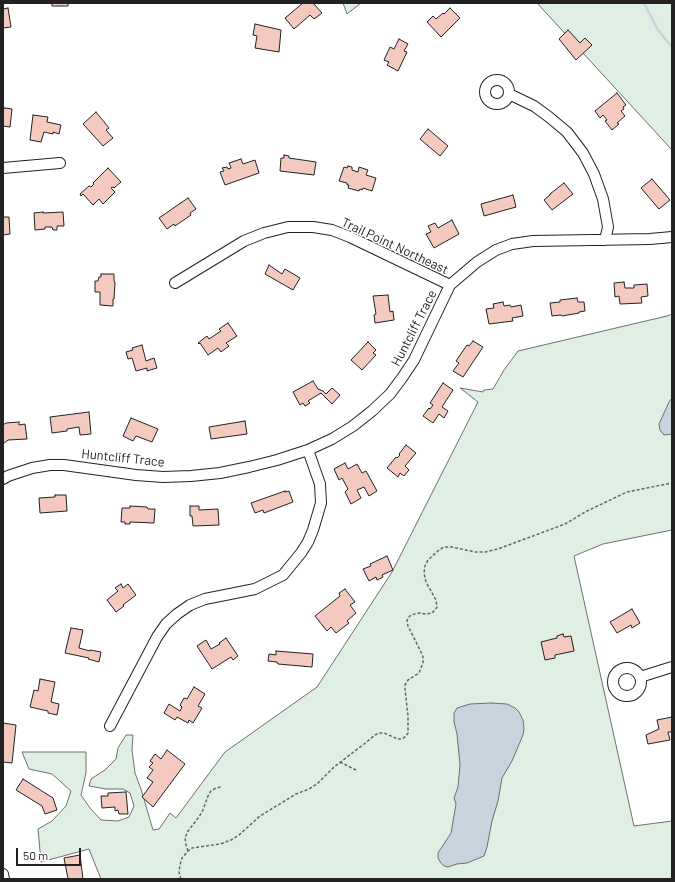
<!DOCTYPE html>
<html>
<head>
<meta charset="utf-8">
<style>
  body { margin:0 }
  #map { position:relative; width:675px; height:882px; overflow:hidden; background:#fff; font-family:Barlow,sans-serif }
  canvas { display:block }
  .frame { position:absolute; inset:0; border:4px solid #222; pointer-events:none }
  .scale { position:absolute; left:16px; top:848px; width:65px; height:18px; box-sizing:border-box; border:2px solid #222; border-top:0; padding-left:5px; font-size:12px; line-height:14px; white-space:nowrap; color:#222; -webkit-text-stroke:3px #fff; paint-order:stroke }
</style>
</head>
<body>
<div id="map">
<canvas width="675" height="882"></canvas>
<div class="frame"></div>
<div class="scale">50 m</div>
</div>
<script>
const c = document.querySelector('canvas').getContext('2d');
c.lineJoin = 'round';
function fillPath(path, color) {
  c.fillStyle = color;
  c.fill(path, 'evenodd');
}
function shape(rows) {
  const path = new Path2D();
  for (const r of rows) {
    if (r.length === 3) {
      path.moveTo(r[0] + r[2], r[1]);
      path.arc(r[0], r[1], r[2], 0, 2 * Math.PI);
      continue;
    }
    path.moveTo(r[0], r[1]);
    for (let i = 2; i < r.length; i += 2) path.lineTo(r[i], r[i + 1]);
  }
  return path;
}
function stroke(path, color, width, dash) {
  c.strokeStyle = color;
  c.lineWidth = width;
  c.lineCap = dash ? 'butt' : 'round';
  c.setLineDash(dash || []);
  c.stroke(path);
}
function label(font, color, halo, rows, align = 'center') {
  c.font = font + ' Barlow,sans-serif';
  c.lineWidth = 3;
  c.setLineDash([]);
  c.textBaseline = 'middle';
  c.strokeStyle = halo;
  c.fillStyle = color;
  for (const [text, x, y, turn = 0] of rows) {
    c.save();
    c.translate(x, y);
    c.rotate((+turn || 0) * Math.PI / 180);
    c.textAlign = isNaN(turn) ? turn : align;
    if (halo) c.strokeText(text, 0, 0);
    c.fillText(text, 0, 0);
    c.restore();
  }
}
const green = shape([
  [343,3,361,3,347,14,343,3],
  [537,3,672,3,672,150,537,3],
  [672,314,672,530,603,544,574,556,634,826,672,821,672,879,101,879,89,849,41,862,38,829,52,821,66,806,71,791,52,774,29,769,22,752,86,752,86,773,81,795,90,808,101,820,118,821,129,817,134,806,130,793,123,789,106,789,89,786,91,779,105,770,116,759,118,748,126,735,133,735,132,750,135,773,141,789,153,830,159,829,170,813,176,818,225,752,317,687,392,572,478,402,460,388,483,392,484,390,493,389,504,370,518,351,667,316,672,314]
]);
fillPath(green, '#e0efe3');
stroke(green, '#6f6f6f', 1);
const water = shape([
  [672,398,672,434,664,435,660,430,659,424,669,402,672,398],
  [491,703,507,704,515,708,519,712,523,720,524,729,523,735,512,761,502,778,498,801,492,821,487,847,484,856,467,863,457,864,448,867,444,866,441,863,438,858,438,853,451,833,456,804,454,798,458,787,460,765,457,734,454,722,454,713,457,708,470,704,491,703]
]);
fillPath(water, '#c7d3dd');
stroke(water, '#6f6f6f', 1);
stroke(shape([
  [644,3,658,30,672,47]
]), '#c7d3dd', 2.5);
const building = shape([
  [52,3,68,3,68,6,52,6,52,3],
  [303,3,313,3,322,13,314,19,310,15,294,29,285,18,303,3],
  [8,8,11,27,3,28,3,9,8,8],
  [450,8,460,18,441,37,427,22,433,16,436,19,443,13,444,14,450,8],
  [255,24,281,30,279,52,255,48,257,36,253,35,255,24],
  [568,30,580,43,585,38,592,45,576,60,559,39,568,30],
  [399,39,408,44,404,51,407,52,398,71,387,65,389,62,384,60,390,47,394,49,399,39],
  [617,93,626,105,623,107,624,109,621,111,625,116,617,123,619,124,612,130,605,121,607,120,603,115,600,118,595,111,617,93],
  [5,108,12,109,10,127,3,126,3,109,5,108],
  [96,112,109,128,106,130,113,138,103,146,83,124,96,112],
  [33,115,48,117,47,122,61,125,59,134,53,132,53,134,44,132,41,142,30,140,33,115],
  [428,129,448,146,440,156,420,139,428,129],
  [284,155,289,156,289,158,316,162,314,175,280,171,281,158,284,158,284,155],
  [241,159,243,164,255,160,259,173,225,185,220,172,224,171,222,168,227,167,228,169,231,168,229,163,241,159],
  [348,166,352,167,352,170,358,172,359,167,368,170,366,175,376,178,372,191,363,188,362,190,360,189,359,191,348,188,349,185,347,185,347,183,339,181,344,167,347,168,348,166],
  [108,168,121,182,114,188,113,187,111,188,115,192,103,204,99,199,93,205,83,194,81,196,80,194,89,186,91,187,94,184,93,183,108,168],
  [652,179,670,200,659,209,641,188,652,179],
  [564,183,573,194,552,210,544,200,550,195,550,194,564,183],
  [513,195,516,207,484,216,481,204,513,195],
  [188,198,196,209,190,213,191,215,175,226,174,224,167,229,159,218,188,198],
  [43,212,43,213,63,212,64,226,57,226,57,230,53,230,52,227,45,227,45,229,35,230,34,213,43,212],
  [3,217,9,217,10,234,3,235,3,217],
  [452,220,459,234,434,248,426,234,431,232,428,226,435,223,438,228,452,220],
  [269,265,282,274,285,269,300,278,293,290,265,274,269,265],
  [101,274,114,274,114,281,115,282,114,299,113,299,113,306,100,305,100,292,95,292,95,281,98,281,99,277,101,277,101,274],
  [624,282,625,288,634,288,634,285,647,284,648,296,641,297,642,303,620,304,619,296,615,297,614,283,624,282],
  [388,295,390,312,393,311,394,320,375,323,374,315,376,314,373,296,388,295],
  [577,298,578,302,584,302,585,311,579,312,579,313,562,316,561,315,552,316,550,303,560,302,560,300,577,298],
  [503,302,504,306,510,305,511,307,521,305,523,316,512,318,513,321,489,324,486,309,494,308,493,304,503,302],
  [228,323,237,336,226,343,229,346,221,352,218,348,208,355,200,343,199,344,198,343,207,336,209,339,221,331,219,329,228,323],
  [473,341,483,347,463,377,453,371,459,363,456,361,467,345,469,346,473,341],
  [368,342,376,350,373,353,376,355,362,370,351,360,368,342],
  [142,345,146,361,154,358,157,368,147,371,147,368,136,371,132,358,128,359,126,352,133,350,132,348,142,345],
  [313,381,318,389,323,391,326,394,332,388,340,395,332,404,321,393,308,401,310,403,305,406,303,403,300,405,293,392,313,381],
  [443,383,453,390,442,407,448,411,444,418,439,414,433,423,423,416,429,408,430,409,433,405,430,403,443,383],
  [89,412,91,434,80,435,79,427,67,429,67,431,52,433,50,417,89,412],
  [131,418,158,429,152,442,136,436,133,441,123,436,131,418],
  [245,421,247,434,211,439,209,427,245,421],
  [19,422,19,425,25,424,27,439,8,440,3,444,3,425,6,423,19,422],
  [406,445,416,453,405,466,409,470,404,476,400,473,398,477,387,468,396,457,397,458,400,455,399,454,406,445],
  [345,463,348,469,357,464,362,473,366,471,377,491,369,496,364,487,357,490,361,498,351,504,345,492,348,489,342,478,339,480,334,469,345,463],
  [285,491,285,492,289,491,293,502,264,513,263,510,255,513,251,503,285,491],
  [55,495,66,495,67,511,40,513,39,498,55,497,55,495],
  [130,506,147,507,148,509,155,509,154,523,130,522,130,524,125,524,125,522,121,522,122,508,130,508,130,506],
  [190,506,199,506,199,510,218,509,219,525,193,526,192,516,190,516,190,506],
  [387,556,393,570,382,575,383,577,377,580,376,577,369,581,363,569,371,566,370,564,387,556],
  [121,584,123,588,128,584,136,595,123,605,124,606,116,612,107,600,118,591,115,588,121,584],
  [345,589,355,602,350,605,356,613,347,621,349,623,336,633,331,627,327,631,315,616,340,596,339,593,345,589],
  [632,609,640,623,632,628,631,625,617,633,610,622,632,609],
  [71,628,83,630,79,648,90,651,90,650,101,652,99,662,88,659,89,658,65,653,71,628],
  [563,634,564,637,571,636,574,651,555,655,555,658,545,660,541,642,557,638,557,636,563,634],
  [226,638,238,656,233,660,231,657,212,669,197,646,206,640,211,649,220,644,219,643,226,638],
  [276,651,313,654,312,667,278,664,277,662,268,661,269,654,276,655,276,651],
  [40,679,55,682,51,702,59,704,57,715,48,713,48,711,30,707,34,690,38,691,40,679],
  [194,687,205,694,198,706,202,708,193,723,189,720,188,723,177,717,175,720,164,713,169,704,180,711,182,707,180,705,184,698,187,699,194,687],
  [672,717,672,732,668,732,670,740,648,744,646,735,659,729,657,720,672,717],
  [3,723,16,725,12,763,3,762,3,723],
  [167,750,185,764,153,807,142,797,153,782,147,778,153,770,149,767,153,763,150,761,155,754,161,759,167,750],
  [23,779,53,798,57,810,45,814,42,806,16,790,23,779],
  [126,792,128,814,119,814,118,810,115,811,115,807,102,808,101,796,108,796,108,793,126,792],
  [80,855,83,879,68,879,64,858,80,855]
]);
fillPath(building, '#f3c9c0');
stroke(building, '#222', 1);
const minor = shape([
  [497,92,12],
  [509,94,534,106,549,117,567,132,583,153,594,174,603,199,608,227,605,240],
  [3,168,60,163],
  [175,283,244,241,264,233,288,227,313,227,332,230,350,237,450,285],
  [3,479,8,476,32,468,50,465,64,465,136,475,163,477,191,476,220,473,249,467,277,460,308,450,332,439,353,426,372,411,390,394,402,378,414,360,450,285,477,262,496,250,512,244,533,241,650,239,672,237],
  [627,682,14],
  [640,677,672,667],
  [110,726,157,637,166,624,177,614,190,605,205,599,255,589,283,575,301,553,308,542,313,530,321,503,320,484,308,450],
  [3,874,4,879]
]);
stroke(minor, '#222', 12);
stroke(shape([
  [340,762,356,770],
  [188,851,186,845,185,838,188,831,199,817,203,810,208,796,211,791,216,788,221,787],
  [181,879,179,872,180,865,182,858,188,851,192,848,220,844,231,840,239,835,260,816,296,794,309,789,317,784,334,767,364,744,375,735,379,733,384,733,398,739,402,739,406,736,408,733,408,716,405,689,405,685,408,680,419,673,423,663,423,657,421,652,408,626,407,621,408,618,411,615,419,613,426,614,432,613,435,610,437,607,436,600,426,582,424,573,425,566,428,560,439,550,444,547,452,547,475,552,485,552,498,549,565,524,587,511,627,492,672,483]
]), '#646464', 1.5, [3, 2]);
stroke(minor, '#fff', 10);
label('13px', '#222', '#fff', [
  ["Trail Point Northeast",395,246,25],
  ["Huntcliff Trace",414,328,-63],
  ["Huntcliff Trace",123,458,6]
]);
</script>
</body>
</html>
